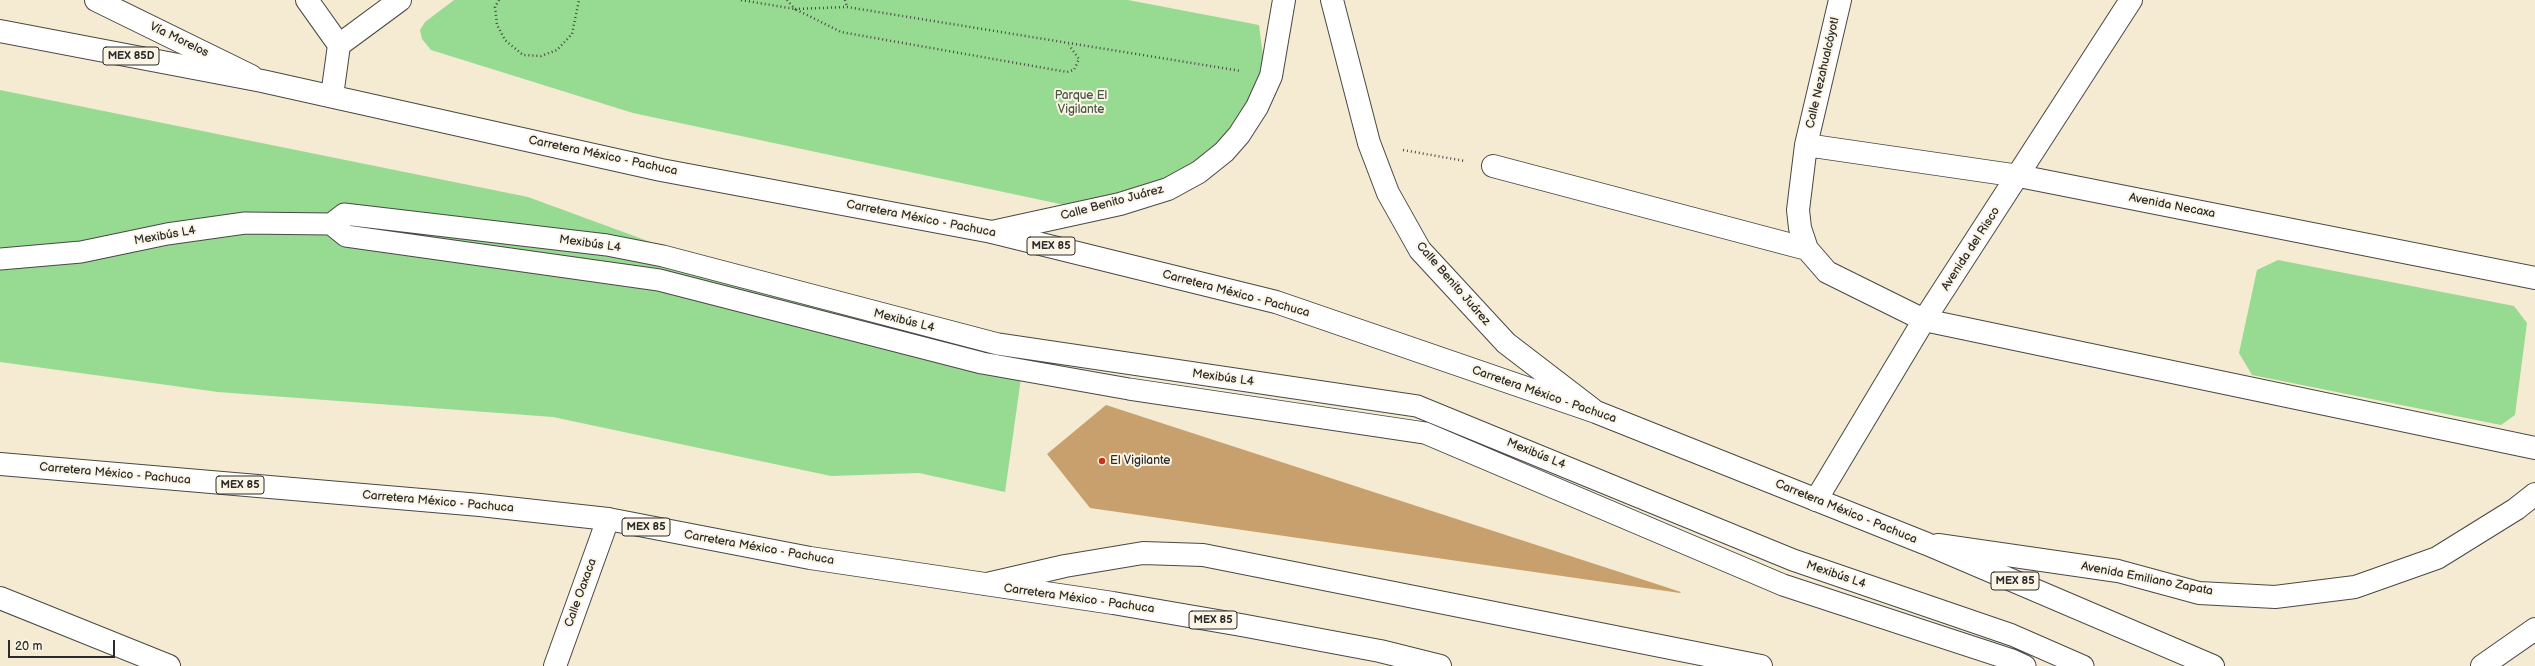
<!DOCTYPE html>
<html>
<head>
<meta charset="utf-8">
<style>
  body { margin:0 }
  #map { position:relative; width:2535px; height:666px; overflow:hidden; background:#f4ebd2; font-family:"Balsamiq Sans",sans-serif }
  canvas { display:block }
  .scale { position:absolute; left:8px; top:640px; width:107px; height:18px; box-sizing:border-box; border:2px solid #2b2b2b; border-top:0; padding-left:5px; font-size:12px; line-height:14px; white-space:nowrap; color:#2b2b2b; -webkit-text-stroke:3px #fcf5e5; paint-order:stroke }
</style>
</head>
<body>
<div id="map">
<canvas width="2535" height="666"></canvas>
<div class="scale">20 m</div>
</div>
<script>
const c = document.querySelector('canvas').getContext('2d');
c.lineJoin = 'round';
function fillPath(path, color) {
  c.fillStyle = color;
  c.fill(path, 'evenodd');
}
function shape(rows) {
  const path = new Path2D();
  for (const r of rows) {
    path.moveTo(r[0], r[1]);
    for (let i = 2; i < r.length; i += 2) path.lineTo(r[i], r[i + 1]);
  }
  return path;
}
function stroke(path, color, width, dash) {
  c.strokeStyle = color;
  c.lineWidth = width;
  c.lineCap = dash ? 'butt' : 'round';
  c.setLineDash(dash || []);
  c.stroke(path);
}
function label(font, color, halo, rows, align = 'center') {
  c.font = font + ' "Balsamiq Sans",sans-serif';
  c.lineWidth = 4;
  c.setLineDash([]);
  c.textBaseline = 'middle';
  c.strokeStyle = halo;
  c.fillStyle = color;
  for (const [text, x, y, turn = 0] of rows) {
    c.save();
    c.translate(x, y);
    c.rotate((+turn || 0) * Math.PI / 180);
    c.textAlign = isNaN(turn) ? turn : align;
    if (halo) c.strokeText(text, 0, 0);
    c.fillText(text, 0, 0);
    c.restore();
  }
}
fillPath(shape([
  [454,0,1128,0,1259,25,1264,64,1248,109,1217,148,1172,183,1074,207,633,113,431,50,422,39,420,30,425,22],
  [0,90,528,197,1021,378,1005,492,919,473,831,476,553,417,218,392,0,362],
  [2278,260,2514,306,2527,323,2515,415,2501,425,2252,375,2239,353,2257,270]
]), '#97da92');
fillPath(shape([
  [1106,405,1681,592,1680,593,1090,508,1047,454]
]), '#c7a06e');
const lane = shape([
  [331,224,346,236,659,280,982,363,1129,389,1425,433,1783,585,2012,660,2025,666],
  [0,259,81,252,167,234,245,223,331,224,344,214,607,245,663,256,998,344,1417,406,1793,560,2012,635,2083,666]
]);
const street = shape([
  [307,0,339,45,332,96],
  [1840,0,1806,145,1798,210,1800,228,1807,249,1827,272,1924,320,2535,448],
  [339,45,400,0],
  [1806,145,2019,176,2535,278],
  [1493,166,1807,249],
  [1816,500,1924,320,2131,0],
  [0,598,169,666],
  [555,666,608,519]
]);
const secondary = shape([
  [1332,0,1369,143,1388,193,1420,250,1506,343,1592,409],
  [992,232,1120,204,1168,189,1199,172,1224,152,1239,135,1257,107,1271,76,1284,0],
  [1938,545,2118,571,2199,593,2275,597,2355,587,2437,558,2516,509,2535,494],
  [987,584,1065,566,1143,553,1203,555,1761,666],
  [2482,666,2535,629]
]);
const primary = shape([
  [96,0,251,76]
]);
const highway = shape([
  [0,31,262,81,661,170,992,232,1276,302,1596,412,1927,544,2213,666],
  [0,464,480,505,608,519,810,558,1113,603,1241,625,1380,651,1440,666]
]);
stroke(lane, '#494844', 23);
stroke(street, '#494844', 24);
stroke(secondary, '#494844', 24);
stroke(primary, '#494844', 24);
stroke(highway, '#494844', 24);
stroke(shape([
  [499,0,495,7,497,25,505,40,523,55,541,56,557,50,572,34,579,0],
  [741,0,795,9,841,32,1067,72,1074,70,1079,59,1069,45],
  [787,0,795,9,847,7,1241,71],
  [845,0,847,7],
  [1403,150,1465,161]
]), '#494844', 2.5, [1, 3]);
stroke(lane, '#fff', 21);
stroke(street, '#fff', 22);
stroke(secondary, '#fff', 22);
stroke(primary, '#fff', 22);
stroke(highway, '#fff', 22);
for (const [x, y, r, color] of [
  [1102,461,4,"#c8321e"]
]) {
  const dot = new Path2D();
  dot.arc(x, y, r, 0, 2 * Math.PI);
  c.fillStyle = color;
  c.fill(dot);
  stroke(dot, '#fcf5e5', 1.5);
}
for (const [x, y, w] of [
  [131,56,56],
  [1051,246,48],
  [240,485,48],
  [646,527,48],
  [2015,581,48],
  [1213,620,48]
]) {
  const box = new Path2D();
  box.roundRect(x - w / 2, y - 9, w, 18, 3);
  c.fillStyle = '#fcf5e5';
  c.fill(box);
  stroke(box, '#2b2b2b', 1);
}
label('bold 11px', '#2b2b2b', null, [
  ["MEX 85D",131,56],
  ["MEX 85",1051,246],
  ["MEX 85",240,485],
  ["MEX 85",646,527],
  ["MEX 85",2015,581],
  ["MEX 85",1213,620]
]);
label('12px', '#2b2b2b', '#fcf5e5', [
  ["Vía Morelos",179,40,26],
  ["Calle Nezahualcóyotl",1823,73,-77],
  ["Carretera México - Pachuca",603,156,12],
  ["Calle Benito Juárez",1112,203,-15],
  ["Avenida Necaxa",2172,206,11],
  ["Carretera México - Pachuca",921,219,11],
  ["Mexibús L4",165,236,-10],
  ["Mexibús L4",590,244,8],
  ["Avenida del Risco",1971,249,-57],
  ["Calle Benito Juárez",1453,284,49],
  ["Carretera México - Pachuca",1236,294,15],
  ["Mexibús L4",904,321,14],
  ["Mexibús L4",1223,378,8],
  ["Carretera México - Pachuca",1544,395,19],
  ["Mexibús L4",1536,454,22],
  ["Carretera México - Pachuca",115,474,5],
  ["Carretera México - Pachuca",438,502,5],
  ["Carretera México - Pachuca",1846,512,22],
  ["Carretera México - Pachuca",759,548,10],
  ["Mexibús L4",1836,575,19],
  ["Avenida Emiliano Zapata",2147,579,11],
  ["Calle Oaxaca",581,593,-70],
  ["Carretera México - Pachuca",1079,599,8]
]);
label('12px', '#465745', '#fcf5e5', [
  ["Parque El",1081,96],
  ["Vigilante",1081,110]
]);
label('12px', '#2b2b2b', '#fcf5e5', [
  ["El Vigilante",1110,461]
], 'left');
</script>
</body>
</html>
